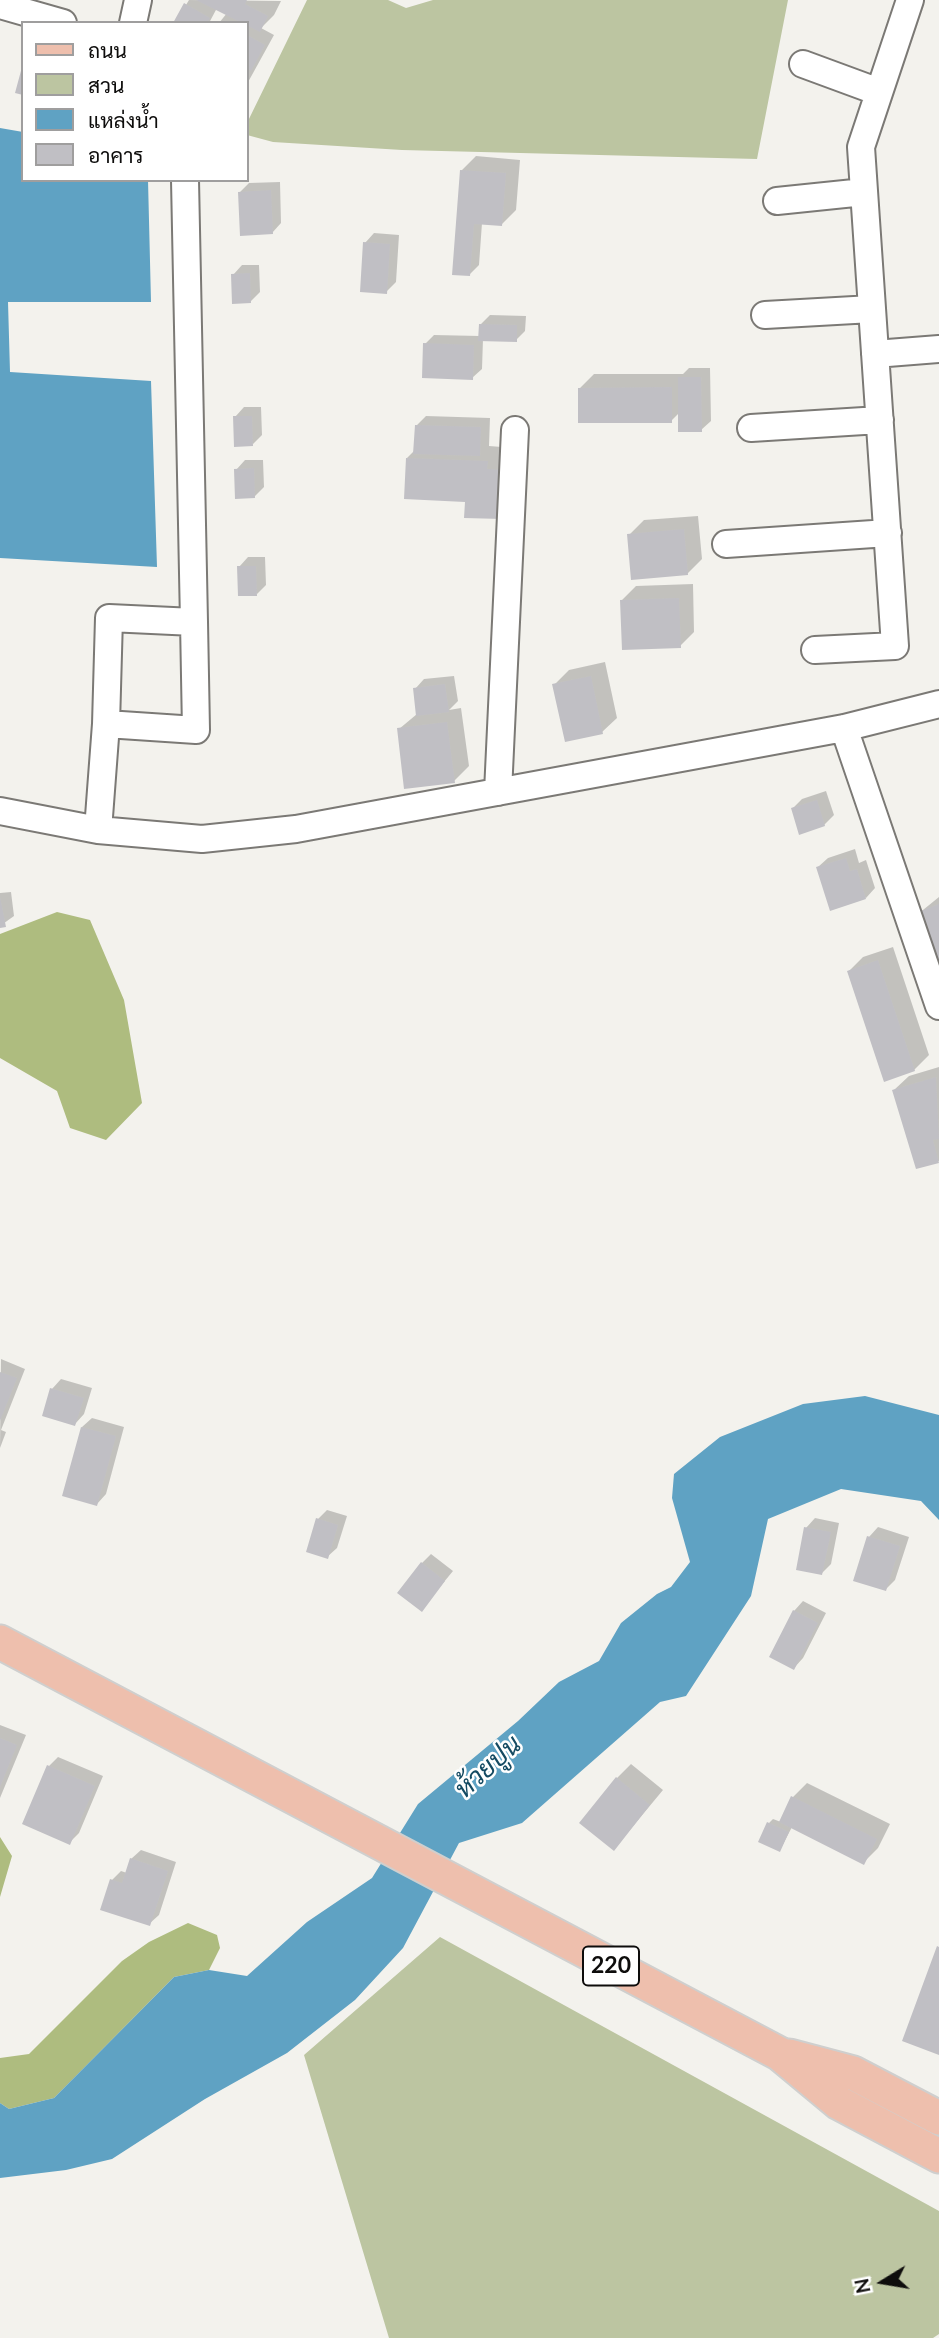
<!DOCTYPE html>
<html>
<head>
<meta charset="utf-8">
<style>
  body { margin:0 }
  #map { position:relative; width:939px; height:2338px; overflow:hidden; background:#f3f2ed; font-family:Lato,Sarabun,sans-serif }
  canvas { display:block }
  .legend { position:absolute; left:21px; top:21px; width:228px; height:161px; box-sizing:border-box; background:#fff; border:2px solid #9f9e9e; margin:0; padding:9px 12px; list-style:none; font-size:21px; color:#0e0d0c }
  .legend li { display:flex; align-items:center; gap:14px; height:35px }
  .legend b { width:35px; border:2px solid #9f9e9e }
  .north { position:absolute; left:848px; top:2247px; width:70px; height:70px; -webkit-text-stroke:5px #fff; paint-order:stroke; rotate:259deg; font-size:19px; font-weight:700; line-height:28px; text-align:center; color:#0e0d0c }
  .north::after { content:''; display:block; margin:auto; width:24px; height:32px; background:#0e0d0c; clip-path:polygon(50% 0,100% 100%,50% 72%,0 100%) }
</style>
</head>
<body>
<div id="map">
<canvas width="939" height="2338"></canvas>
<ul class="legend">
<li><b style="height:9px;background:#eebfad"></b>ถนน</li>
<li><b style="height:19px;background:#bcc5a1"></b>สวน</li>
<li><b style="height:19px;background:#5fa2c3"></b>แหล่งน้ำ</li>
<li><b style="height:19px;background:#c0bfc4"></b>อาคาร</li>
</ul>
<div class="north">N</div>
</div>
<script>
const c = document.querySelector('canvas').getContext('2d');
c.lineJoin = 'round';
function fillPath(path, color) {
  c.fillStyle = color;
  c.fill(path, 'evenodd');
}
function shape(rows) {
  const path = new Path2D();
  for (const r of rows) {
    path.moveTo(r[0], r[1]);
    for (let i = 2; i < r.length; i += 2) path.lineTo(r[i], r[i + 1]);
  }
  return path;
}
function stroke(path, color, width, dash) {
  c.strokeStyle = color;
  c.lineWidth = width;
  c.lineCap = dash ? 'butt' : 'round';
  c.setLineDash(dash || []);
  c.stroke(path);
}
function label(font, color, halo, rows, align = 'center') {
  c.font = font + ' Lato,Sarabun,sans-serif';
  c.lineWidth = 5;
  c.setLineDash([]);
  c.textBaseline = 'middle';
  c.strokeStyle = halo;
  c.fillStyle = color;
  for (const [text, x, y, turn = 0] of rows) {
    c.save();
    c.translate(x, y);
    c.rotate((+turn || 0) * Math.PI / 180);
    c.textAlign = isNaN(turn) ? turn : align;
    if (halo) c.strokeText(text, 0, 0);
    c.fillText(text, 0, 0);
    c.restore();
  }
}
fillPath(shape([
  [307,0,388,0,406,8,433,0,788,0,757,159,402,150,273,142,247,135,247,123],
  [440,1937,939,2211,939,2334,933,2338,389,2338,304,2055]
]), '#bcc5a1');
fillPath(shape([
  [57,912,90,920,124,1000,142,1103,106,1140,70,1128,57,1091,0,1058,0,934],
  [0,1837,12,1856,0,1897],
  [188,1923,217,1935,220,1948,209,1970,174,1977,54,2098,9,2109,0,2103,0,2058,29,2054,122,1961,149,1942]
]), '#aebc7f');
fillPath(shape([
  [0,128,23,132,23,180,148,180,151,302,8,302,10,372,151,381,157,567,0,558],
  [865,1396,939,1415,939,1520,921,1501,841,1489,768,1519,751,1596,686,1696,660,1702,522,1823,459,1843,403,1948,355,2000,287,2053,205,2099,112,2159,66,2170,0,2178,0,2103,9,2109,54,2098,174,1977,209,1970,247,1976,307,1922,372,1878,418,1804,518,1721,559,1682,599,1661,621,1623,657,1594,671,1587,690,1562,672,1498,674,1474,720,1437,803,1404]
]), '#5fa2c3');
fillPath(shape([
  [189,0,281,1,274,15,261,28,274,35,247,84,247,23,219,23,227,13,217,8,209,23,175,23],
  [476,156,520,160,516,210,502,224,482,223,479,265,469,275,461,171],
  [280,182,281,223,272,233,239,193,249,183],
  [374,233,399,235,396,282,386,292,365,243],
  [242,265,259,265,260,292,250,302,233,275],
  [490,315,526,316,525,331,516,340,483,339,482,369,472,378,425,344,434,335,480,336,481,324],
  [689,368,710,368,711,421,701,430,680,412,671,421,579,389,594,374,683,374],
  [244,407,261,407,262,435,253,444,235,417],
  [426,416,490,418,489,446,502,447,501,517,466,500,407,458,415,450,417,425],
  [245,460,263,460,264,487,254,497,236,470],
  [698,516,702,559,687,574,629,535,644,520],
  [248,557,265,557,266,585,257,594,239,567],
  [693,584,694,632,680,646,622,600,636,586],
  [605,662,617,718,602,732,554,685,569,670],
  [454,676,458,701,449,710,461,708,469,766,454,781,399,729,417,714,415,689,424,679],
  [826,791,834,815,824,825,793,808,802,799],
  [855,849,859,863,866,860,875,888,866,898,818,867,828,858],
  [11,892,14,916,0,926,0,893],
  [939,897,939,959,918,914],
  [893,947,929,1055,914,1070,849,971,863,957],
  [939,1067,939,1161,917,1167,894,1090,909,1076],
  [1,1359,25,1369,1,1430,6,1432,0,1448],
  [61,1379,92,1388,84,1414,75,1424,52,1389],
  [92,1418,124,1427,106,1494,97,1504,82,1427],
  [327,1510,347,1516,337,1548,327,1557,318,1519],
  [815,1518,839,1523,831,1564,822,1573,806,1528],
  [878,1527,909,1537,895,1580,886,1589,869,1537],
  [431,1554,453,1571,421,1610,422,1563],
  [803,1601,826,1613,803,1658,794,1668,794,1611],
  [0,1725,26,1735,0,1798],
  [58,1757,103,1776,79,1833,69,1843,49,1766],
  [631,1764,663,1790,614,1849,617,1778],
  [807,1783,890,1824,878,1848,864,1862,792,1827,780,1850,769,1823,773,1819,781,1822,793,1797],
  [141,1850,176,1862,159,1915,149,1924,112,1880,121,1871,127,1873,131,1859]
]), '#0003');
fillPath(shape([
  [196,0,247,0,245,4,268,16,260,32],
  [184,3,210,18,207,23,173,23],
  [247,35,265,45,251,71,247,68],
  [22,67,23,67,23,95,15,93],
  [460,170,506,173,502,226,474,224,470,276,452,275],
  [271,190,273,234,240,236,238,192],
  [363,242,390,244,387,294,360,292],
  [250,273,251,303,232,304,231,274],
  [479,324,517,325,517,342,478,341],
  [423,343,474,345,473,380,422,378],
  [678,377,701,377,702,432,678,432],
  [672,387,672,423,578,423,578,388],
  [233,416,252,416,253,446,234,447],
  [415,425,481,427,480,456,413,454],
  [406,458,488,461,487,469,503,470,502,519,464,518,465,502,404,499],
  [254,468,255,498,235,499,234,469],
  [684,529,688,575,631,580,627,534],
  [237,566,256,566,257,596,238,596],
  [679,598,681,648,622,650,620,600],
  [591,676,603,734,565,742,552,684],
  [445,684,449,712,416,716,413,688],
  [447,722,455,783,404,789,397,728],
  [817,800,825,826,799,835,791,808],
  [846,858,850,871,857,869,866,899,830,911,816,867],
  [0,897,6,927,0,928],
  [939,904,939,961,935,962,916,913],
  [878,960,915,1071,884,1082,847,971],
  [936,1077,939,1139,933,1140,939,1163,916,1169,892,1090],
  [0,1372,17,1378,0,1421],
  [50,1388,84,1398,75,1426,42,1416],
  [81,1427,116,1436,97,1506,62,1496],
  [316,1518,338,1525,328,1559,306,1552],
  [804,1527,831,1532,822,1575,796,1570],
  [867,1536,900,1546,886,1591,853,1581],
  [421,1562,445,1581,422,1612,397,1593],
  [793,1610,818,1623,794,1670,769,1657],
  [0,1738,17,1745,0,1787],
  [47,1765,95,1786,70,1845,22,1824],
  [616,1777,650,1805,614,1851,579,1823],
  [791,1796,877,1839,864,1865,779,1822],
  [767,1822,789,1832,780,1852,758,1842],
  [130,1858,168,1871,150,1926,100,1910,110,1879,122,1883],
  [937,1946,939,1947,939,2055,902,2041]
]), '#c0bfc4');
const minor = shape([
  [0,5,63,23],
  [133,23,138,0],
  [803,64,879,92],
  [185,180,194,622,196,730,106,724,109,618,194,622],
  [777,201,864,192],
  [765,315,872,309],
  [875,354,939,349],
  [751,428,880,420],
  [726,544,888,533],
  [815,650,895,646,861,147,910,0],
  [844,728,939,1006],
  [498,792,515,430],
  [0,811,98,830,202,839,296,829,844,728,939,704],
  [98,830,106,724]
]);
const major = shape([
  [0,1642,780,2054,839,2103,939,2156],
  [789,2056,853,2073,939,2118]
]);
stroke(minor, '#7b7975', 30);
stroke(major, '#cfcfce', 37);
stroke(minor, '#fff', 26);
stroke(major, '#eebfad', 33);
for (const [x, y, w] of [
  [611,1966,56]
]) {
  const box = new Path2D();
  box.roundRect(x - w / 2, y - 19.5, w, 39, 5);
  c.fillStyle = '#fff';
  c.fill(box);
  stroke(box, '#0e0d0c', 2);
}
label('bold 23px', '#0e0d0c', null, [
  ["220",611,1966]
]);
label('italic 26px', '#144a62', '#fff', [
  ["ห้วยปูน",488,1767,-42]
]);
</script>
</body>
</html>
